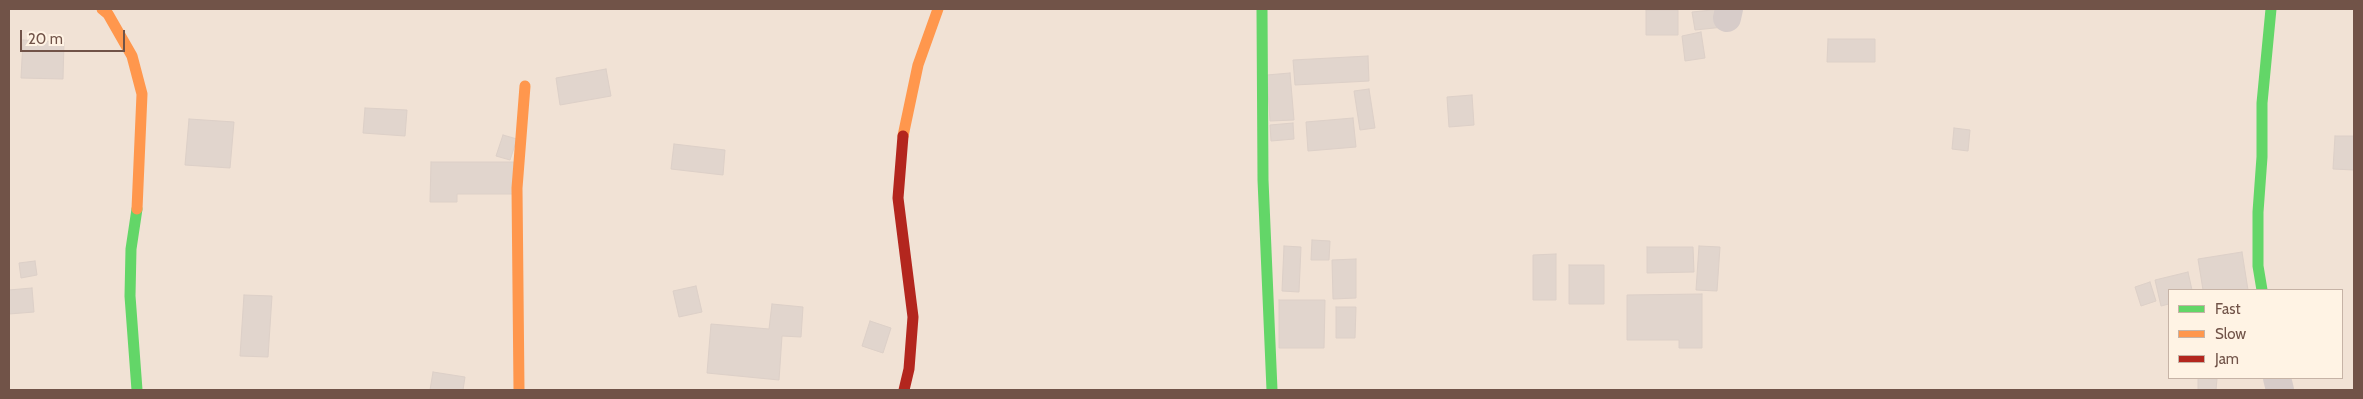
<!DOCTYPE html>
<html>
<head>
<meta charset="utf-8">
<style>
  body { margin:0 }
  #map { position:relative; width:2363px; height:399px; overflow:hidden; background:#f5ede5; font-family:Cabin,sans-serif }
  canvas { display:block }
  .frame { position:absolute; inset:0; border:10px solid #715348; pointer-events:none }
  .legend { position:absolute; left:2168px; top:289px; width:175px; height:90px; box-sizing:border-box; background:#fff3e4; border:1px solid #c6b3a6; margin:0; padding:6px 9px; list-style:none; font-size:15px; color:#715348 }
  .legend li { display:flex; align-items:center; gap:10px; height:25px }
  .legend b { width:25px; border:1px solid #c6b3a6 }
  .scale { position:absolute; left:20px; top:30px; width:105px; height:22px; box-sizing:border-box; border:2px solid #715348; border-top:0; padding-left:6px; font-size:15px; line-height:18px; white-space:nowrap; color:#715348; -webkit-text-stroke:4px #fff3e4; paint-order:stroke }
</style>
</head>
<body>
<div id="map">
<canvas width="2363" height="399"></canvas>
<div class="frame"></div>
<ul class="legend">
<li><b style="height:6px;background:#63d668"></b>Fast</li>
<li><b style="height:6px;background:#ff974d"></b>Slow</li>
<li><b style="height:6px;background:#b3261e"></b>Jam</li>
</ul>
<div class="scale">20 m</div>
</div>
<script>
const c = document.querySelector('canvas').getContext('2d');
c.lineJoin = 'round';
function fillPath(path, color) {
  c.fillStyle = color;
  c.fill(path, 'evenodd');
}
function shape(rows) {
  const path = new Path2D();
  for (const r of rows) {
    path.moveTo(r[0], r[1]);
    for (let i = 2; i < r.length; i += 2) path.lineTo(r[i], r[i + 1]);
  }
  return path;
}
function stroke(path, color, width, dash) {
  c.strokeStyle = color;
  c.lineWidth = width;
  c.lineCap = dash ? 'butt' : 'round';
  c.setLineDash(dash || []);
  c.stroke(path);
}
fillPath(shape([
  [9,9,2354,9,2354,390,9,390],
  [2169,290,2342,290,2342,378,2169,378]
]), '#f1e2d5');
const building = shape([
  [1722,9,1724,27,1695,30,1692,12,1722,9],
  [1646,10,1678,10,1678,35,1646,35,1646,10],
  [1701,32,1705,58,1685,61,1682,36,1701,32],
  [1828,39,1875,39,1875,62,1827,62,1828,39],
  [23,40,64,42,63,79,21,78,23,40],
  [1368,56,1369,81,1295,85,1293,60,1368,56],
  [606,69,611,96,560,105,556,78,606,69],
  [1290,73,1294,120,1270,121,1267,75,1290,73],
  [1369,89,1375,128,1360,130,1354,91,1369,89],
  [1472,95,1474,125,1449,127,1447,97,1472,95],
  [365,108,407,110,405,136,363,133,365,108],
  [1353,118,1356,147,1308,151,1306,122,1353,118],
  [189,119,234,122,230,168,185,165,189,119],
  [1293,123,1294,139,1271,141,1270,125,1293,123],
  [1954,128,1970,130,1968,151,1952,149,1954,128],
  [503,135,517,139,510,160,496,156,503,135],
  [2335,136,2354,136,2354,170,2333,169,2335,136],
  [674,144,725,150,723,175,671,169,674,144],
  [431,162,514,162,513,194,457,194,457,202,430,202,431,162],
  [1312,240,1330,241,1329,260,1311,260,1312,240],
  [1284,246,1301,247,1299,292,1282,291,1284,246],
  [1699,246,1720,247,1717,291,1696,290,1699,246],
  [1647,247,1693,247,1694,272,1647,273,1647,247],
  [2242,252,2248,290,2203,290,2198,259,2242,252],
  [1556,254,1556,300,1533,300,1533,255,1556,254],
  [1356,259,1356,298,1333,299,1332,260,1356,259],
  [35,261,37,275,21,278,19,263,35,261],
  [1569,265,1604,265,1604,304,1569,304,1569,265],
  [2188,272,2192,290,2169,290,2169,304,2161,306,2155,280,2188,272],
  [2150,282,2156,301,2141,306,2135,287,2150,282],
  [696,286,702,312,679,317,673,291,696,286],
  [32,288,34,312,9,314,9,290,32,288],
  [1702,294,1702,348,1679,348,1679,340,1627,340,1627,295,1702,294],
  [244,295,272,296,268,357,240,356,244,295],
  [1279,300,1325,300,1324,348,1279,348,1279,300],
  [772,304,803,307,801,337,782,336,779,380,707,373,711,324,769,329,772,304],
  [1336,307,1356,307,1355,338,1336,338,1336,307],
  [870,321,891,328,883,353,862,346,870,321],
  [433,372,465,377,463,390,430,390,433,372],
  [2198,378,2217,379,2216,390,2198,390,2198,378]
]);
fillPath(building, '#e1d5cd');
stroke(building, '#ddd0c8', 1);
stroke(shape([
  [1727,18,1729,9],
  [2277,378,2280,390]
]), '#d7ccc9', 28);
stroke(shape([
  [1262,9,1263,180,1272,390],
  [137,209,131,249,130,296,137,390],
  [2262,290,2258,266,2258,212,2262,157,2262,103,2271,9]
]), '#63d668', 11);
stroke(shape([
  [102,9,108,14,132,56,142,94,137,209],
  [903,136,918,65,938,9],
  [519,390,517,188,525,86]
]), '#ff974d', 11);
stroke(shape([
  [903,136,898,198,913,317,909,369,904,390]
]), '#b3261e', 11);
</script>
</body>
</html>
